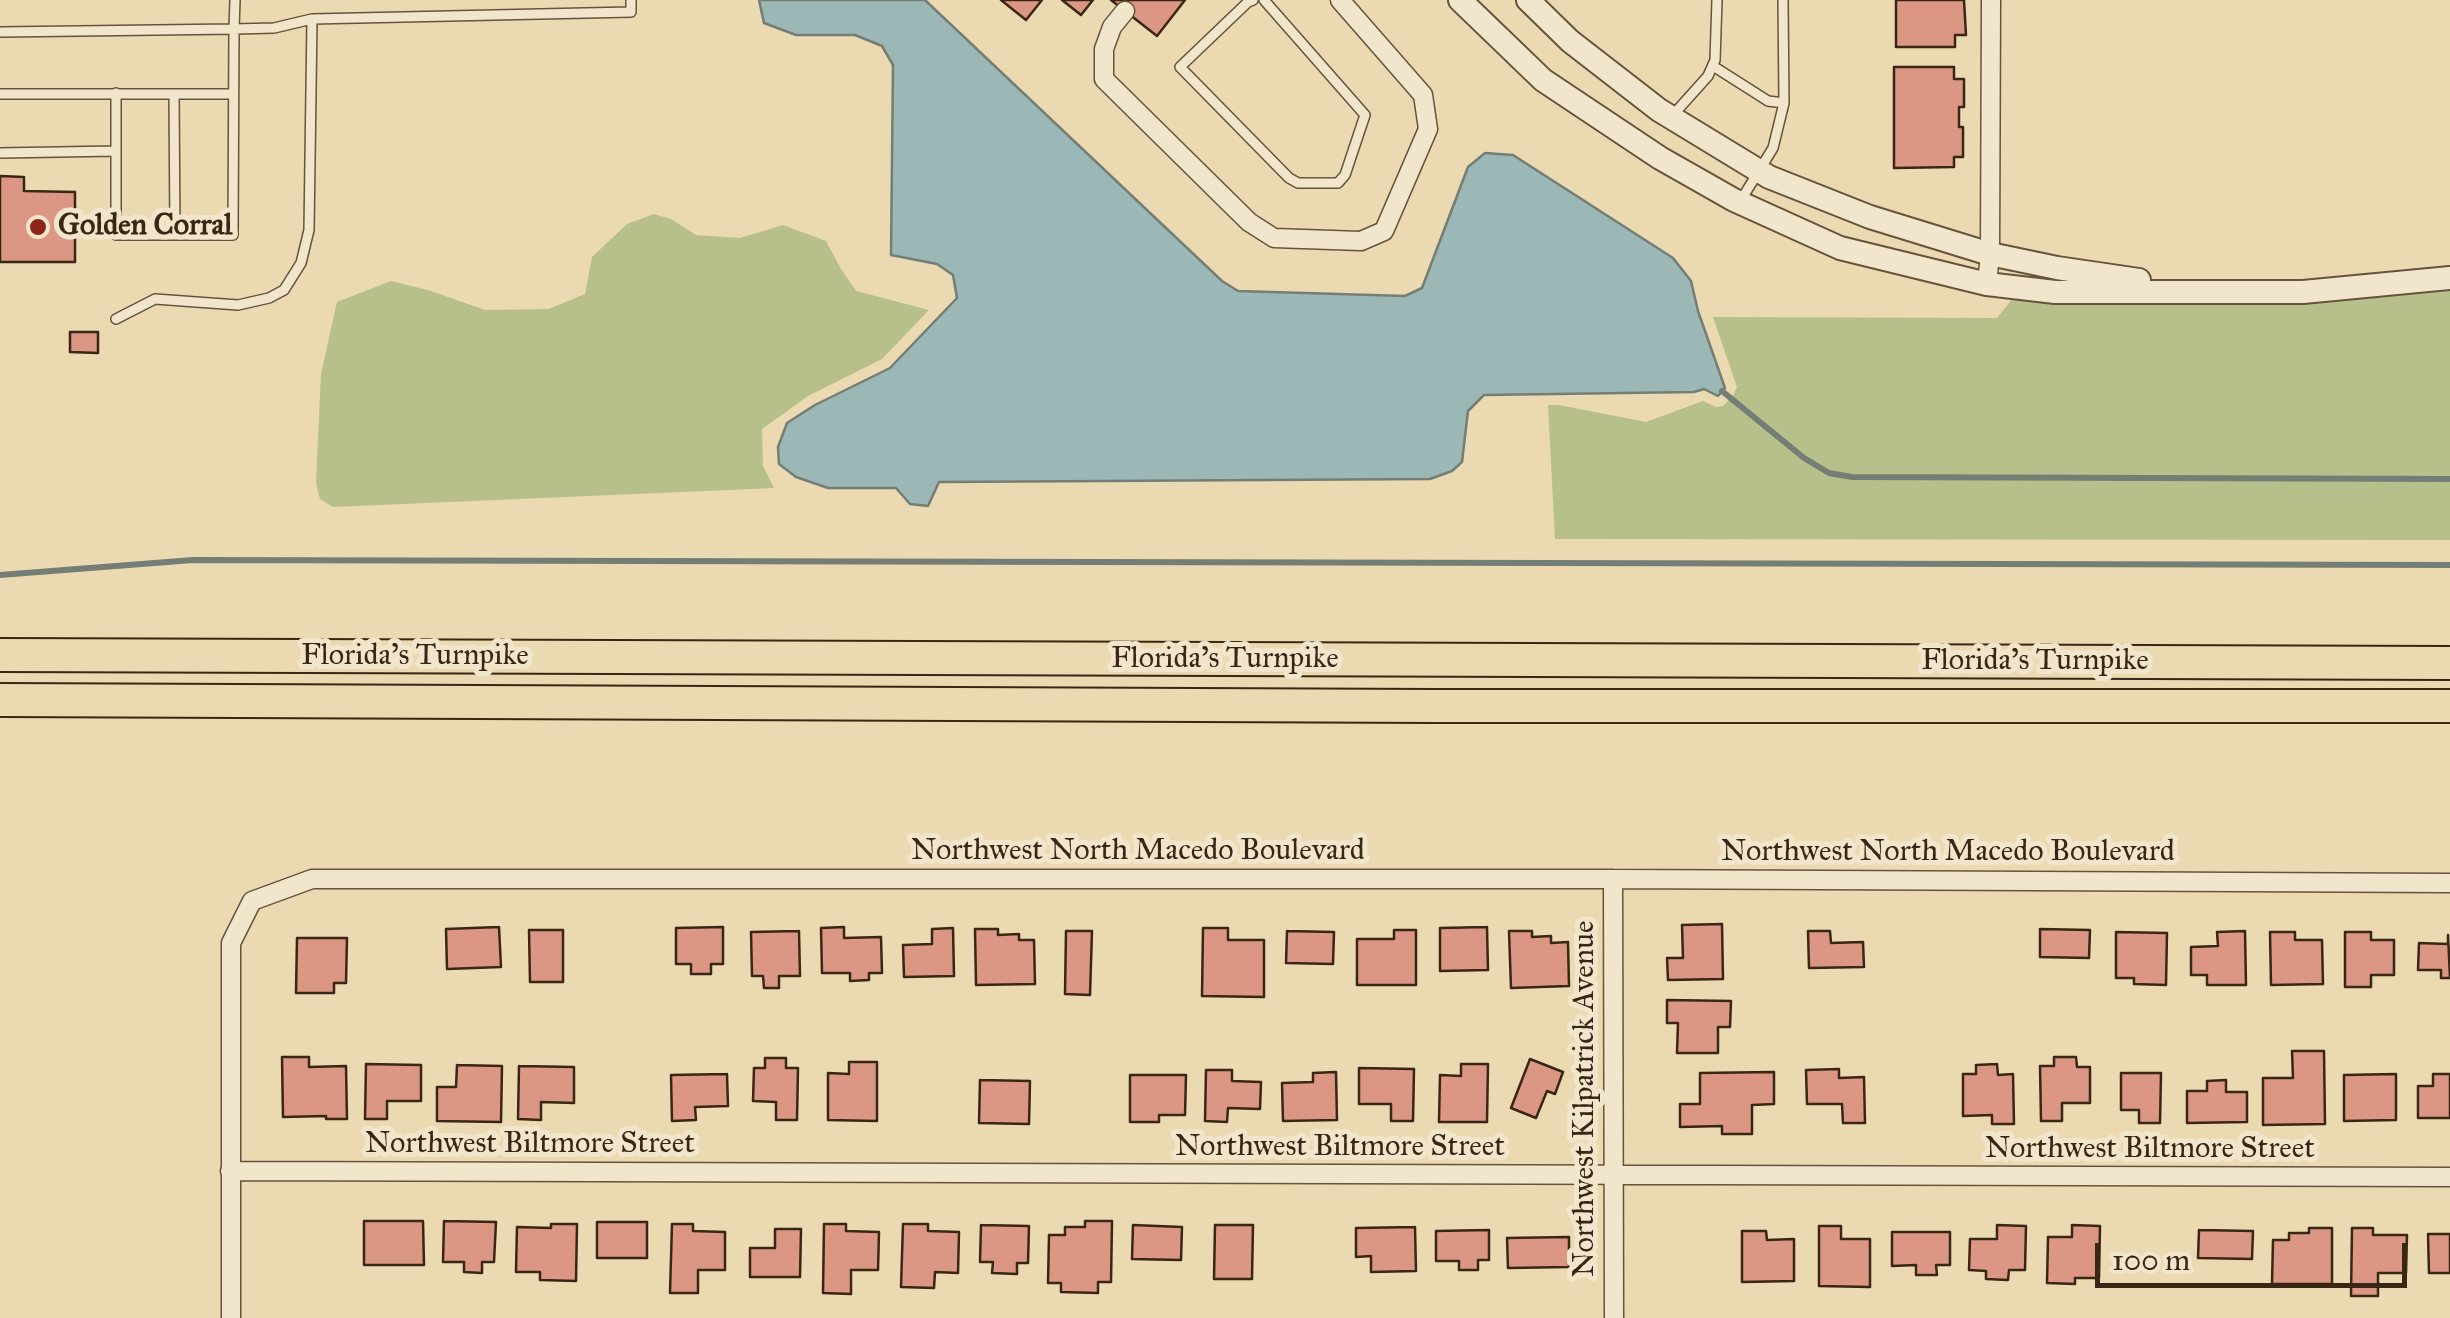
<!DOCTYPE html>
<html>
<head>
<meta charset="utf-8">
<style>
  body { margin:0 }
  #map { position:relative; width:2450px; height:1318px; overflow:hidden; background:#ead9b1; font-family:"IM FELL Great Primer",serif }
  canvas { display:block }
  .scale { position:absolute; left:2095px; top:1243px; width:312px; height:45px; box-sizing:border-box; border:5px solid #3a2614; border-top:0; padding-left:12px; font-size:30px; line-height:35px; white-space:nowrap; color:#3a2614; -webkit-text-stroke:8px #f1e6cc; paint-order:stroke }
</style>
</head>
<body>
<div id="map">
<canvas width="2450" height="1318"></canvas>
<div class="scale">100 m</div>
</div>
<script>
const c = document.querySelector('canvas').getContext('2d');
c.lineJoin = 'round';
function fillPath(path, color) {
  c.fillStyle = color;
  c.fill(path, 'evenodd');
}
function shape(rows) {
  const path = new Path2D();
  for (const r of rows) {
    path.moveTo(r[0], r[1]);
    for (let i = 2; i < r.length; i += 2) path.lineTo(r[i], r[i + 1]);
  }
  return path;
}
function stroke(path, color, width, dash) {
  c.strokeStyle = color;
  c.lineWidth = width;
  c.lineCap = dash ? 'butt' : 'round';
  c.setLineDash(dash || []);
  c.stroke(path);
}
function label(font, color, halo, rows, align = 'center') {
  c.font = font + ' "IM FELL Great Primer",serif';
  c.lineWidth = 10;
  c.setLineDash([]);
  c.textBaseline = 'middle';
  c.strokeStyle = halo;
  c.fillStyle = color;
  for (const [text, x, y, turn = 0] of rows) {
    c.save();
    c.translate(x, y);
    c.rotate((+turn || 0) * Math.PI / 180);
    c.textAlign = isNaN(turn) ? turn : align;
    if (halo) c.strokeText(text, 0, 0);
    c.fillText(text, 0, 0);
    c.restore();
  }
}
fillPath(shape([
  [654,214,671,219,696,235,740,238,783,225,826,241,841,269,856,291,929,310,882,359,808,396,762,429,763,466,774,488,333,507,320,499,316,483,321,374,337,302,391,281,431,291,485,310,549,309,585,294,592,257,627,224],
  [2450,289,2450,540,1555,539,1548,405,1559,405,1646,422,1703,401,1716,407,1723,406,1734,394,1737,387,1713,317,1997,318,2013,298,2054,302,2304,302]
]), '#b7bf8b');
const water = shape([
  [759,0,925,0,1222,281,1238,291,1405,296,1422,288,1468,167,1485,153,1513,155,1673,258,1691,281,1698,311,1725,388,1718,396,1704,389,1694,392,1484,395,1468,411,1462,462,1452,471,1430,479,939,482,928,506,910,504,896,488,828,488,796,477,779,464,778,447,787,423,815,405,890,368,957,298,953,275,937,264,891,255,893,65,882,46,855,35,796,35,764,23,759,0]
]);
fillPath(water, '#9cb8b6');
stroke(water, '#757e75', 2.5);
stroke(shape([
  [1722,391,1804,458,1829,473,1852,477,2450,479],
  [0,575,193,560,2450,565]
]), '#757e75', 6);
const building = shape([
  [1001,0,1042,0,1026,20,1001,0],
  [1062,0,1093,0,1081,15,1062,0],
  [1111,0,1185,0,1157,36,1111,0],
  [1896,0,1964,0,1966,35,1955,35,1955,47,1896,47,1896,0],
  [1894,67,1954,67,1954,79,1964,79,1964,107,1959,107,1959,127,1963,127,1963,157,1954,157,1954,167,1894,168,1894,67],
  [0,176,24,177,24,191,75,192,75,262,0,262,0,176],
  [70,332,98,332,98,353,70,352,70,332],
  [1722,924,1723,979,1668,980,1667,958,1683,958,1682,925,1722,924],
  [499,927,501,967,447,969,446,929,499,927],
  [723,927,723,964,711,964,711,974,691,974,691,964,676,964,676,928,723,927],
  [844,927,844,938,881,937,882,973,869,973,869,980,850,981,850,973,822,973,821,928,844,927],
  [1487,927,1488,970,1440,971,1440,928,1487,927],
  [953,928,954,976,904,977,903,945,932,944,932,929,953,928],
  [1203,928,1228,928,1228,940,1264,940,1264,997,1202,996,1203,928],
  [975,929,998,929,998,935,1019,934,1019,940,1034,940,1035,984,976,985,975,929],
  [2040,929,2090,930,2089,958,2040,957,2040,929],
  [529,930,563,930,563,982,530,982,529,930],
  [1394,930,1416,930,1416,985,1357,985,1357,939,1394,939,1394,930],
  [799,931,800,976,779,976,779,988,764,988,763,976,752,976,751,932,799,931],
  [1066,931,1092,931,1090,995,1065,994,1066,931],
  [1287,931,1334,932,1333,964,1286,963,1287,931],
  [1509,931,1532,931,1532,937,1551,936,1551,943,1568,942,1569,986,1511,988,1509,931],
  [1808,931,1830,931,1831,943,1863,942,1864,967,1809,968,1808,931],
  [2245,931,2246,985,2207,985,2207,975,2191,975,2191,947,2218,946,2217,932,2245,931],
  [2116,932,2167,933,2166,985,2134,984,2134,978,2116,978,2116,932],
  [2270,932,2295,932,2295,940,2322,940,2323,984,2271,985,2270,932],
  [2345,932,2371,932,2371,940,2394,940,2394,975,2371,975,2371,987,2345,987,2345,932],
  [2448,935,2450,978,2441,978,2441,970,2418,970,2419,943,2448,944,2448,935],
  [297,938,347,938,346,983,334,983,334,993,296,993,297,938],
  [1667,1000,1731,1001,1730,1027,1718,1027,1718,1053,1677,1053,1678,1023,1667,1023,1667,1000],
  [2292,1051,2324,1051,2325,1124,2263,1125,2263,1078,2293,1078,2292,1051],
  [282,1057,309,1057,309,1067,346,1066,347,1119,326,1119,326,1116,283,1117,282,1057],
  [2054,1057,2076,1057,2077,1067,2090,1067,2090,1103,2062,1103,2062,1121,2041,1121,2040,1066,2054,1066,2054,1057],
  [765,1058,786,1058,786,1068,798,1068,797,1120,776,1120,776,1102,753,1101,754,1068,765,1068,765,1058],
  [1530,1059,1563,1072,1555,1094,1547,1091,1536,1118,1511,1108,1530,1059],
  [849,1062,877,1062,877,1121,828,1120,828,1073,849,1074,849,1062],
  [366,1064,421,1065,421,1101,387,1101,387,1119,365,1119,366,1064],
  [1461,1064,1488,1064,1487,1122,1439,1122,1440,1075,1461,1076,1461,1064],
  [1997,1064,1998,1075,2013,1074,2014,1124,1992,1124,1992,1115,1963,1116,1963,1074,1976,1074,1976,1065,1997,1064],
  [457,1065,502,1066,501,1122,437,1121,437,1087,456,1087,457,1065],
  [519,1066,574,1067,574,1103,541,1102,541,1120,518,1119,519,1066],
  [1359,1068,1414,1069,1413,1121,1391,1121,1391,1104,1359,1104,1359,1068],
  [1839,1069,1839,1078,1864,1077,1865,1123,1843,1123,1842,1104,1807,1104,1806,1070,1839,1069],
  [1206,1070,1232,1070,1232,1081,1261,1082,1260,1109,1228,1108,1227,1122,1205,1121,1206,1070],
  [1336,1072,1337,1120,1283,1121,1282,1083,1313,1082,1313,1073,1336,1072],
  [1774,1072,1774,1104,1752,1105,1752,1134,1722,1134,1722,1126,1680,1127,1680,1104,1700,1104,1700,1073,1774,1072],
  [2121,1073,2161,1073,2160,1123,2139,1123,2139,1110,2121,1110,2121,1073],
  [727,1074,728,1106,695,1107,696,1120,672,1121,671,1075,727,1074],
  [2396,1074,2396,1120,2344,1121,2344,1075,2396,1074],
  [2433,1074,2450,1074,2450,1118,2418,1118,2418,1086,2433,1086,2433,1074],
  [1130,1075,1186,1075,1185,1115,1159,1115,1159,1122,1130,1122,1130,1075],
  [980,1080,1030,1081,1029,1124,979,1123,980,1080],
  [2226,1080,2226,1092,2247,1092,2247,1122,2187,1123,2187,1091,2207,1091,2207,1081,2226,1080],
  [364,1221,423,1221,424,1265,364,1265,364,1221],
  [444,1221,496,1222,494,1262,482,1262,482,1273,464,1272,464,1262,443,1262,444,1221],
  [1085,1221,1112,1221,1111,1282,1098,1282,1098,1293,1061,1292,1061,1283,1048,1283,1049,1235,1065,1235,1065,1227,1085,1227,1085,1221],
  [597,1222,647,1222,647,1258,597,1258,597,1222],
  [551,1224,577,1224,576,1281,540,1280,540,1272,516,1272,517,1227,551,1228,551,1224],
  [672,1224,693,1224,693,1231,725,1232,725,1270,698,1270,698,1293,670,1293,672,1224],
  [824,1224,846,1224,846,1231,879,1232,878,1270,851,1270,851,1294,823,1293,824,1224],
  [903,1224,928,1224,928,1231,959,1232,958,1273,935,1272,934,1288,901,1287,903,1224],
  [981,1225,1029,1226,1028,1263,1017,1263,1017,1274,992,1273,993,1262,980,1262,981,1225],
  [1133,1225,1182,1227,1181,1260,1132,1259,1133,1225],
  [1215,1225,1253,1225,1252,1279,1214,1279,1215,1225],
  [1997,1225,2026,1226,2025,1270,2009,1270,2008,1280,1986,1279,1986,1271,1969,1270,1970,1239,1997,1239,1997,1225],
  [2072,1225,2100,1226,2099,1278,2075,1278,2075,1284,2047,1283,2048,1237,2072,1237,2072,1225],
  [1819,1226,1841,1226,1841,1239,1870,1239,1870,1287,1819,1286,1819,1226],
  [1415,1227,1416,1271,1371,1272,1371,1256,1356,1257,1356,1228,1415,1227],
  [2309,1228,2332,1228,2332,1284,2272,1284,2273,1240,2289,1240,2289,1233,2309,1233,2309,1228],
  [2352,1228,2373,1228,2373,1235,2407,1235,2406,1273,2378,1273,2378,1296,2351,1296,2352,1228],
  [775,1229,801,1229,800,1277,750,1277,750,1248,775,1248,775,1229],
  [1489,1230,1489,1260,1478,1260,1478,1270,1459,1270,1459,1261,1436,1261,1436,1231,1489,1230],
  [2199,1230,2253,1231,2252,1259,2198,1258,2199,1230],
  [1742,1231,1766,1231,1767,1240,1794,1239,1794,1281,1742,1282,1742,1231],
  [1892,1232,1950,1232,1950,1265,1936,1265,1937,1275,1916,1275,1916,1265,1892,1266,1892,1232],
  [2428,1234,2450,1234,2450,1273,2429,1273,2428,1234],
  [1569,1237,1569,1267,1508,1268,1507,1238,1569,1237]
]);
fillPath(building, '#dc9784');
stroke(building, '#3a2614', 2.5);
const service = shape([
  [1253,0,1248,2,1180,67,1289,178,1298,183,1338,183,1345,175,1365,115,1264,0],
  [0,32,234,29,235,0],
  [1713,66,1768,101,1784,103],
  [116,93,116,235,233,235,234,29,274,28,312,19,631,12,631,0],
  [0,94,233,94],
  [174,94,175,235],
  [1673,115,1708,76,1715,60,1717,0],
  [0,153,115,151],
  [1741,200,1773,148,1784,103,1783,0],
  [116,319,155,299,238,305,269,298,284,290,301,263,309,230,312,19]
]);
const minor = shape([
  [1125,11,1112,27,1104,49,1104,79,1249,222,1274,238,1361,241,1384,231,1428,129,1423,95,1340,0],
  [1987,284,1990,254,1991,0],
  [1613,879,1614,1318],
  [230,1171,2450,1177],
  [231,1318,231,943,252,901,312,879,1613,879,2450,883]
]);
const tertiary = shape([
  [1460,0,1543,80,1660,158,1734,200,1840,248,1987,284,2055,292,2303,292,2450,278],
  [1528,0,1570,41,1659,110,1769,177,1870,217,1990,254,2057,268,2139,280]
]);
const motorway = shape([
  [0,655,2450,663],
  [0,700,1434,706,2450,706]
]);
stroke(service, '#66533b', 12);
stroke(minor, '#66533b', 21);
stroke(tertiary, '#66533b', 26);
stroke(motorway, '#3a2614', 36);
stroke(service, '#f1e6cc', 9);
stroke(minor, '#f1e6cc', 18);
stroke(tertiary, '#f1e6cc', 22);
stroke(motorway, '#ead9b1', 32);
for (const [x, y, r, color] of [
  [38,227,10,"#8f2418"]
]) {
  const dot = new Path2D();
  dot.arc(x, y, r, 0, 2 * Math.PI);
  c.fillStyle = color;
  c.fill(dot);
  stroke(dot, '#f1e6cc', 4);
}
label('bold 30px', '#3a2614', '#f1e6cc', [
  ["Golden Corral",58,227]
], 'left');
label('30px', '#3a2614', '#f1e6cc', [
  ["Florida's Turnpike",415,657],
  ["Florida's Turnpike",1225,660],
  ["Florida's Turnpike",2035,662],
  ["Northwest North Macedo Boulevard",1138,852],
  ["Northwest North Macedo Boulevard",1948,853],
  ["Northwest Kilpatrick Avenue",1586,1099,-90],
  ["Northwest Biltmore Street",530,1145],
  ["Northwest Biltmore Street",1340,1148],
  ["Northwest Biltmore Street",2150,1150]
]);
</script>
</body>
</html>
